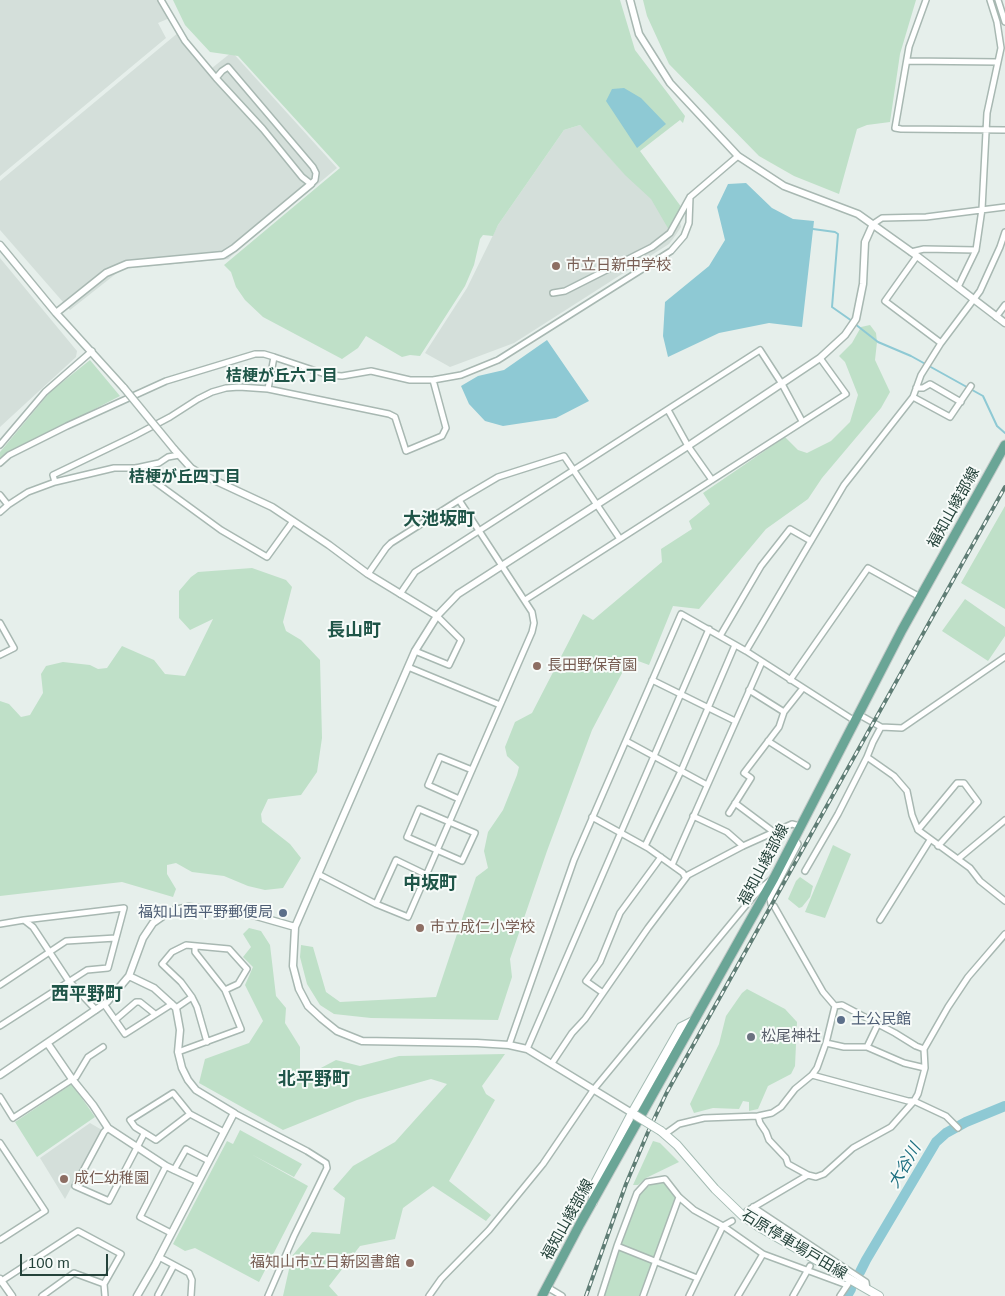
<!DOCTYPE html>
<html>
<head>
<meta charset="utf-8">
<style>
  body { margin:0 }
  #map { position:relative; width:1005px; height:1296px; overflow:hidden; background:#e6efeb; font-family:Helvetica,sans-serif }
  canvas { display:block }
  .scale { position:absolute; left:20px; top:1254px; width:88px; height:22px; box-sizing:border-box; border:2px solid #24423a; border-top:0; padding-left:6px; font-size:15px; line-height:18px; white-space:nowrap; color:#24423a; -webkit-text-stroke:4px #f7fbf9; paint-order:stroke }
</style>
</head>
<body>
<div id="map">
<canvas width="1005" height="1296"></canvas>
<div class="scale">100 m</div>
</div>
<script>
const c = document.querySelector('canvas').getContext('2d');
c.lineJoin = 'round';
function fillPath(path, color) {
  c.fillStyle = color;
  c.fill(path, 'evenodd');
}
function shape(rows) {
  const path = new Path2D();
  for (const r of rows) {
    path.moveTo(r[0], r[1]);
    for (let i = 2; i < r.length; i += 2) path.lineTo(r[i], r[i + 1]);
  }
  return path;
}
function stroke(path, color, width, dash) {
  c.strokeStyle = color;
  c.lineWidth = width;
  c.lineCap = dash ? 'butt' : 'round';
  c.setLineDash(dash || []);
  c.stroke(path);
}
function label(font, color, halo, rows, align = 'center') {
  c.font = font + ' Helvetica,"Noto Sans JP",sans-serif';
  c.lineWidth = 4;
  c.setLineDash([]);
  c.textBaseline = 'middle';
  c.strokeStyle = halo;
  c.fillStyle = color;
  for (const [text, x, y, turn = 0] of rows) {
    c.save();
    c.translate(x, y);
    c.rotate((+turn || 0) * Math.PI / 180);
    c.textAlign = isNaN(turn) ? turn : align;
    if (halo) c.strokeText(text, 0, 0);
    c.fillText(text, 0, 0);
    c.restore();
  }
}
fillPath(shape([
  [0,0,164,0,172,17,158,23,166,38,0,176],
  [179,32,212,68,232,52,337,168,228,259,122,269,70,310,0,230,0,181],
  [580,125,625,174,677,204,681,227,675,236,669,244,514,343,450,367,425,353,467,288,498,225,564,130],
  [0,258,77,351,76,357,0,427],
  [90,1123,102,1130,65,1199,40,1158]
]), '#d4dfda');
fillPath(shape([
  [173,0,620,0,635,50,685,116,683,123,680,120,640,151,682,208,676,226,669,230,651,199,625,175,580,125,564,130,498,225,493,236,483,235,480,239,474,265,465,286,420,356,410,355,402,357,366,336,358,348,342,359,263,317,245,300,236,287,231,272,224,265,340,168,238,56,210,52,185,25],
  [643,0,916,0,900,54,890,122,867,125,857,129,839,194,794,176,759,156,669,64,647,16],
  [870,325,876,333,877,342,875,360,890,392,881,408,822,478,808,499,766,529,699,609,673,606,649,665,630,658,592,730,547,851,510,959,512,977,498,1020,371,1018,334,1014,320,1005,307,984,300,957,301,945,313,947,326,992,340,1002,436,997,476,877,488,868,484,851,488,832,503,810,517,775,519,767,507,756,505,747,515,722,532,713,583,614,593,620,662,562,661,549,692,529,689,521,710,504,703,493,785,437,798,450,807,453,831,441,850,422,858,395,845,362,839,356,852,343,861,327],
  [90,360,120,396,0,458,0,452,50,392],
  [1005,506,1005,609,961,583],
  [252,568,286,580,292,587,283,622,286,631,301,640,320,660,322,738,317,772,301,795,268,799,261,814,262,822,290,844,301,858,283,888,265,890,248,886,224,876,192,872,176,863,167,865,167,874,176,889,173,897,122,882,0,896,0,701,9,704,21,717,30,715,43,693,41,674,46,666,63,662,90,665,98,669,107,668,122,646,154,660,165,674,185,676,213,619,190,630,179,618,179,591,191,577,198,572],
  [965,599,1005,627,1005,636,988,661,942,631],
  [833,845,851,854,825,918,805,912],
  [800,877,813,886,810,897,802,907,799,908,788,899,796,881],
  [249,928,261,931,270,945,276,996,286,1008,285,1023,300,1047,300,1079,336,1060,360,1066,399,1056,505,1054,482,1086,486,1094,495,1100,449,1181,491,1215,486,1221,433,1186,403,1208,395,1239,360,1246,329,1286,338,1296,283,1296,292,1256,312,1232,340,1234,345,1198,333,1189,353,1166,395,1142,447,1084,431,1079,357,1100,283,1130,199,1083,205,1059,249,1043,263,1021,245,985,253,967,243,957,251,947,243,934],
  [747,989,785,1009,797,1022,795,1066,791,1074,768,1086,758,1109,749,1111,749,1102,743,1101,739,1109,713,1108,694,1113,690,1104,719,1044,726,1016,742,993],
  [72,1084,95,1117,37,1157,15,1122],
  [240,1130,302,1164,294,1177,251,1154,308,1186,259,1282,195,1248,185,1251,173,1244,227,1141,233,1144],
  [653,1141,660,1143,679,1162,646,1178,638,1185,633,1185],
  [664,1182,677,1198,639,1296,602,1296,641,1192,650,1185]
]), '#bfe0c8');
fillPath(shape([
  [624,88,641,98,666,124,637,148,606,101,612,89],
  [746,183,772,208,793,219,814,221,802,327,769,323,719,333,668,357,663,336,665,302,709,266,725,240,717,207,728,184],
  [547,340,589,401,556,418,503,426,485,421,469,404,461,386,478,376,504,370]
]), '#8ec9d4');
stroke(shape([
  [813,229,835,232,838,234,832,307,852,321],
  [855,324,878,342,911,356,983,396,997,426,1005,433]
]), '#8ec9d4', 2);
stroke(shape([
  [860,1272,866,1260,936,1142,946,1133,966,1122,1005,1106],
  [847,1296,851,1289]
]), '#8ec9d4', 10);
const minor = shape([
  [161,0,185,41,216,78,263,129,302,177,311,184,315,180,316,173,313,167,228,67,222,71,216,78],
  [926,0,909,47,895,128,901,129,1005,130],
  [998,0,1005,22],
  [907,61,998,62],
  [873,224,882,218,926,217,1005,207],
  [911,252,924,249,976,250],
  [917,256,885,301,941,343],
  [958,287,976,250,982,209,987,113,1001,48,997,22,990,0],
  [553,293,565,291,652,247,670,233,690,197,738,156],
  [996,317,1005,305],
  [916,388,923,388,930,384,961,402],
  [268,389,274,357],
  [913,397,950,417,971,386],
  [668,410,688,446,712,480],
  [0,445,45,392,92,351],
  [0,463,9,455,67,426,166,381,255,354,264,354,274,357,328,375,342,376,371,371,410,380,433,380,461,375,498,360,671,251,684,236,689,223,690,197],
  [136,468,221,530,267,557,293,521],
  [55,482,53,475,134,436,170,417,198,399,212,392,226,388,239,387,268,389,389,414,395,417,406,451,442,436,446,428,433,380],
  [0,495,8,505],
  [0,512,8,505,28,492,55,482,114,468,136,468,159,463,168,457,179,455],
  [368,574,386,548,391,543,459,500,498,477,564,456,620,539],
  [400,594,415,572,760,350,782,384,802,421],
  [525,600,846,394,820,358],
  [0,623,14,648,0,655],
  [720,636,761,566,790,529,811,541],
  [415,651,449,665,461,640,437,616],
  [746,651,844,485,913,397,921,375,941,343,980,291,1000,247,1005,232],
  [408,667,500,705],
  [652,680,735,721],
  [790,680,868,568,920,597],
  [749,690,784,712,803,688],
  [858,714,881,727,902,728,1005,657],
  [881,727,873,742,867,757,894,776,907,791,912,815,918,830,970,868,980,881,1005,901],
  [626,741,707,785],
  [768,741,807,766],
  [459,799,428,785,440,757,472,770],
  [735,803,775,833],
  [419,809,475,833,462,861,407,837,419,809],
  [729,813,751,778,744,773,779,727,784,712],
  [693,816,727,832,743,846],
  [592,817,648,848,683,873,685,877],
  [918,830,957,783,964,783,978,802,938,846],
  [794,838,798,844,770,898,771,904,774,906,823,992,835,1006],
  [645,846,681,771,735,645],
  [958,859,1005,820],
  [672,865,762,662],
  [805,871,838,814,867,757],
  [318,874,376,904,408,917,532,632,534,623,532,612,459,500],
  [376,904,396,860,425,874],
  [880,920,930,840],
  [0,924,24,920,33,927,68,980,96,1010],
  [195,946,195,952,225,990],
  [0,985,66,941,116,938],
  [603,993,586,981,600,962,620,913,661,857],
  [192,997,197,1007,207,1042],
  [104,1004,125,1034,172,1004],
  [835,1006,842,1005,895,1033,916,1046,924,1049],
  [176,1008,192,997,181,982,162,964,172,952,186,945,229,949,247,969,238,984,225,990,241,1029,178,1052],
  [115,1020,136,1002,140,1002,155,1014],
  [0,1026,87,970,108,968,124,908,24,920],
  [826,1043,844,1047,867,1047,878,1024],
  [509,1045,574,860,681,614,746,651,855,721],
  [867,1047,904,1063,925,1068],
  [527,1049,709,629],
  [552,1063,572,1033,585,1019,648,928,688,875,743,846,792,824,800,826],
  [812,1075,908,1101,914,1101,946,1116,958,1128],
  [0,1097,13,1118,76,1077,88,1057,103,1047],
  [234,1113,307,1151,326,1163,327,1168,294,1236,268,1296],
  [190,1114,156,1140,135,1127,130,1120,173,1093,190,1114,224,1132],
  [758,1116,760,1123,766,1132,769,1140,786,1158,788,1164,808,1175,816,1177,824,1174,853,1148,891,1127,914,1101,918,1094,925,1068,924,1049,948,1007,968,977,1005,934],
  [108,1128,104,1132,75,1186,109,1201,144,1134],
  [665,1134,679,1124,704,1118,758,1116,772,1113,781,1107,795,1089,812,1075,817,1068,826,1043,835,1006],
  [0,1143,45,1211,0,1240],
  [166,1166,140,1217,171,1233],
  [174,1170,186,1149,209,1161],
  [753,1207,866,1282,867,1289],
  [747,1211,808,1175],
  [617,1246,697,1278],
  [159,1257,189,1273,192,1280,191,1296],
  [0,1282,78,1231,121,1254,104,1284,105,1296],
  [547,1287,562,1296],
  [158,1295,174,1265],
  [42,1296,74,1273,104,1284],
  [429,1296,441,1279,489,1230,543,1164,594,1089,752,898,762,887,771,880],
  [601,1296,617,1246,637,1193,647,1182,665,1179,679,1197,694,1210,723,1226,763,1254,847,1285],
  [643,1296,679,1197],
  [689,1296,723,1226,732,1221],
  [738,1296,763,1254],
  [793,1296,810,1266],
  [840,1296,848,1284]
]);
const tertiary = shape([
  [630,0,639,34,670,83,738,156,784,186,858,214,917,256,1005,323],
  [0,245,56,313,124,388],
  [56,313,106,273,127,264,223,255,234,248,311,184],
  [174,449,191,468,199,473,272,507,329,545,368,574,437,616],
  [129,976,154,988,176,1008,180,1030,178,1052,182,1068,188,1080,196,1090,234,1113,155,1265,137,1296],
  [48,1044,72,1079,93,1105,108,1128,166,1166,198,1181],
  [0,1075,107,1002,129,976,143,938,153,923,170,911,189,907,246,913,295,927],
  [632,1113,527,1049,509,1045,477,1043,362,1041,337,1031,322,1019,308,1006,299,989,293,966,295,927,415,651,437,616,458,594,688,446,820,358,845,335,856,319,863,284,865,242,873,224],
  [0,1279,12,1296]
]);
const secondary = shape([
  [661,1131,677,1145,715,1189,743,1216,759,1227,879,1296],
  [593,1202,594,1185,632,1113,681,1027,693,1021]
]);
const primary = shape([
  [542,1296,580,1224,774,878,902,630,1005,445]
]);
stroke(minor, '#a8b8b2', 8);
stroke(tertiary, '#a8b8b2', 9);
stroke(secondary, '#a4bbb3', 10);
stroke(primary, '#c2cac8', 11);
stroke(minor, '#fff', 5);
stroke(tertiary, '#fff', 6);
stroke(secondary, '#fff', 8);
stroke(primary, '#6aa596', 9);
const rail = shape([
  [586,1296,626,1184,648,1132,667,1092,1005,487]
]);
stroke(rail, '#5f7d75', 4);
stroke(rail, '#f7fbf9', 2, [5.5]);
const tertiaryBridge = shape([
  [124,388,174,449]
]);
const secondaryBridge = shape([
  [635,1115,661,1131]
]);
stroke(tertiaryBridge, '#a8b8b2', 9, []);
stroke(secondaryBridge, '#a4bbb3', 10, []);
stroke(tertiaryBridge, '#fff', 6);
stroke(secondaryBridge, '#fff', 8);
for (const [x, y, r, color] of [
  [556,266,5,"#8d6e63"],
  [537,666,5,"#8d6e63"],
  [283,913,5,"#5c6f8a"],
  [420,928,5,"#8d6e63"],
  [841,1020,5,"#5c6f8a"],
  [751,1037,5,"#6b7280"],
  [64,1179,5,"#8d6e63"],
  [410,1263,5,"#8d6e63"]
]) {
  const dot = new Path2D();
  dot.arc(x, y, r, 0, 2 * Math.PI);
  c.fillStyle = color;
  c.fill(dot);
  stroke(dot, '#f7fbf9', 2);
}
label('15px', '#785e54', '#f7fbf9', [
  ["市立日新中学校",566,266],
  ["長田野保育園",547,666],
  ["市立成仁小学校",430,928],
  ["成仁幼稚園",74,1179],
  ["福知山市立日新図書館",400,1263,"right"]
], 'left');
label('15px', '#24423a', '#f7fbf9', [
  ["福知山綾部線",954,508,-61],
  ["福知山綾部線",764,865,-62],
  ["福知山綾部線",568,1220,-61],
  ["石原停車場戸田線",794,1245,31]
]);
label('15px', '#4e5e75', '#f7fbf9', [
  ["福知山西平野郵便局",273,913],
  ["土公民館",851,1020,"left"]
], 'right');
label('15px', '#5b616d', '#f7fbf9', [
  ["松尾神社",761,1037]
], 'left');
label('bold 16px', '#1f5548', '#f7fbf9', [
  ["桔梗が丘六丁目",282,377],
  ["桔梗が丘四丁目",185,478]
]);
label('italic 16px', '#1c6f80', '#f7fbf9', [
  ["大谷川",905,1166,-60]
]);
label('bold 18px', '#1f5548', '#f7fbf9', [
  ["大池坂町",439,520],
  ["長山町",354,631],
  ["中坂町",430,884],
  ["西平野町",87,995],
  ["北平野町",314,1080]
]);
</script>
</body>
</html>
